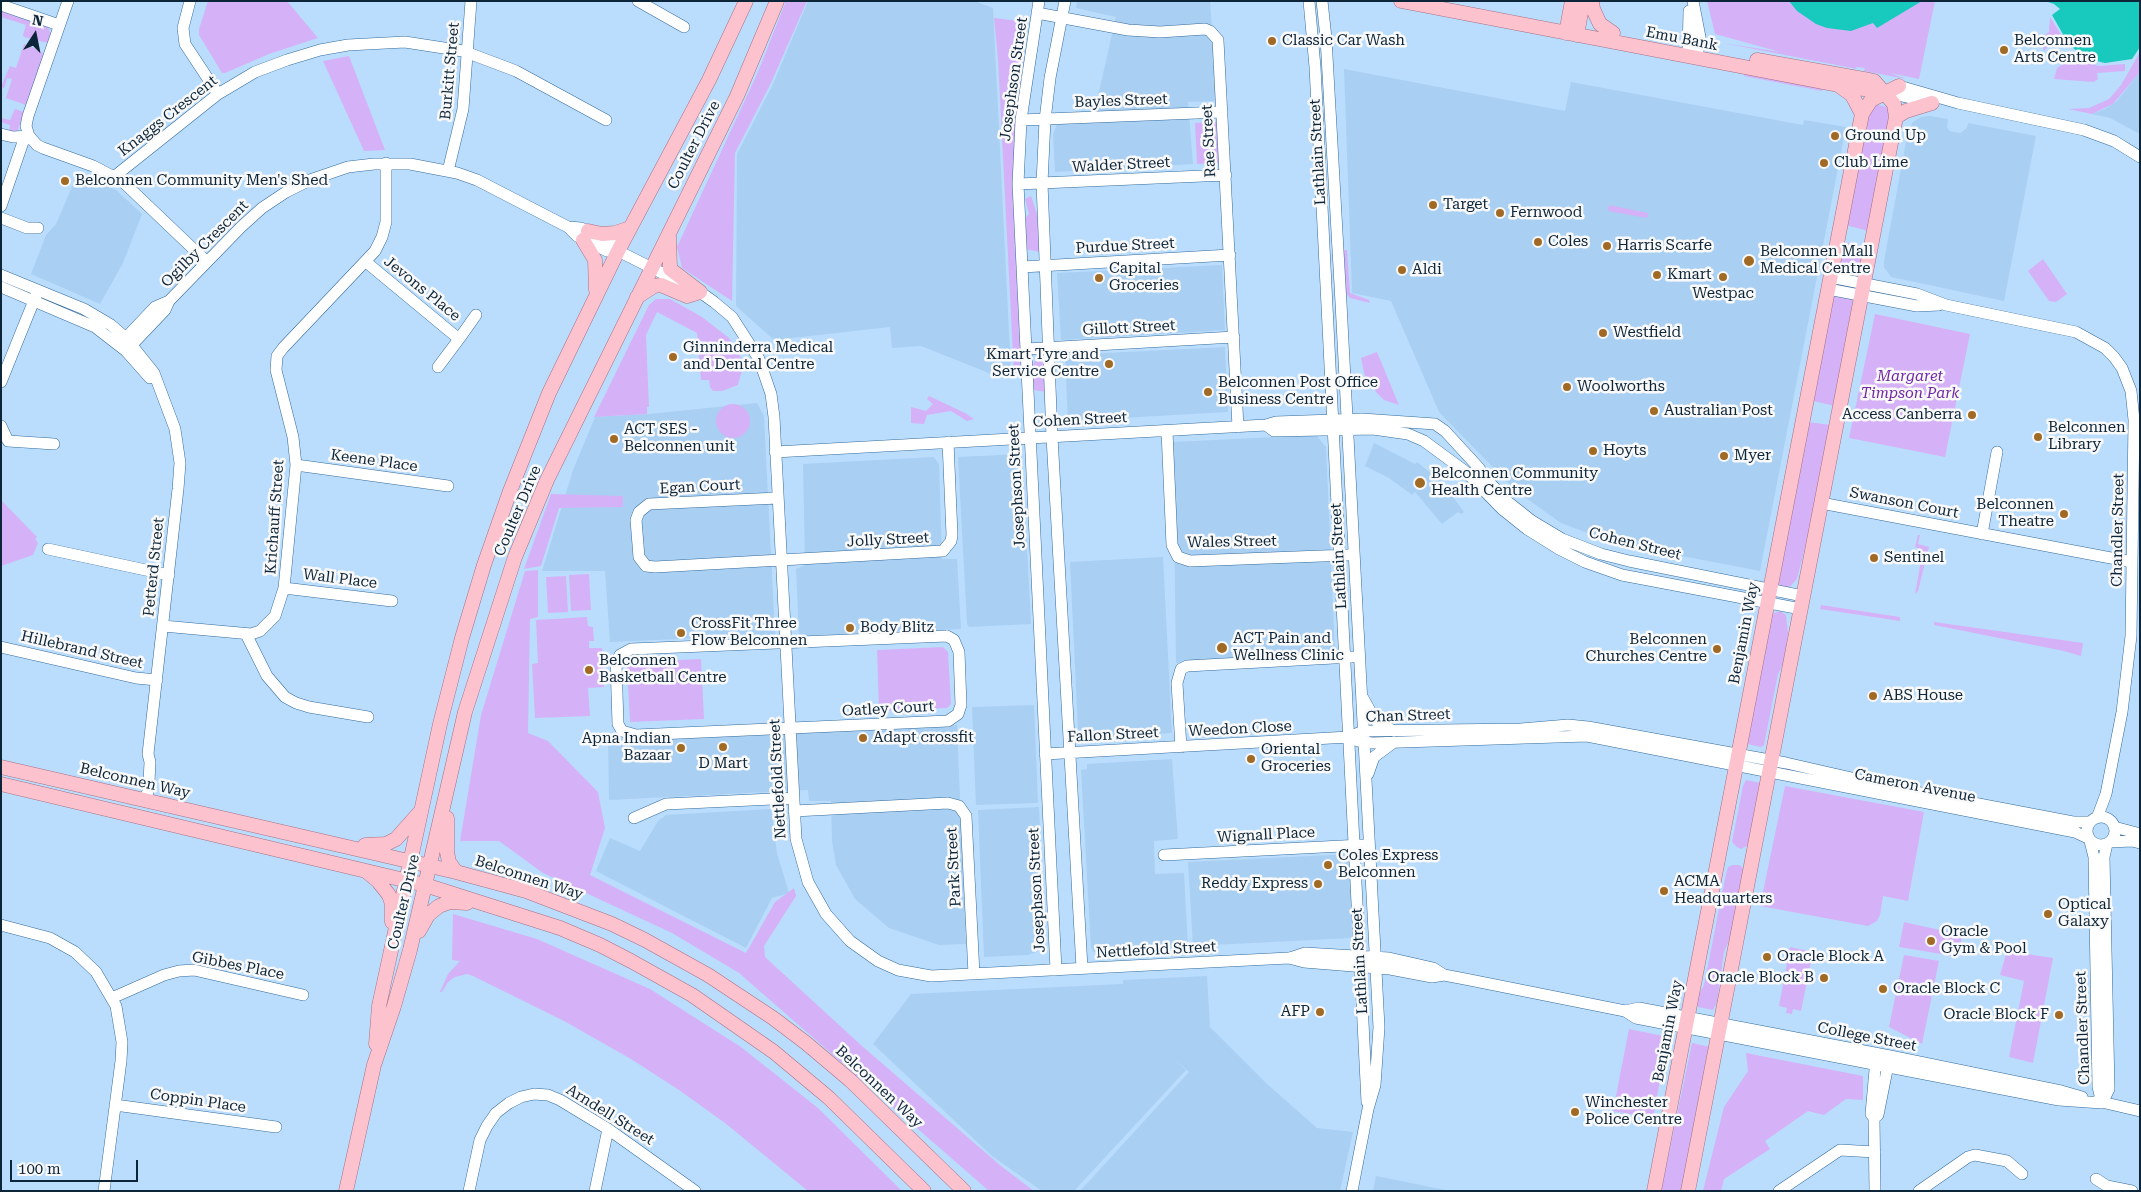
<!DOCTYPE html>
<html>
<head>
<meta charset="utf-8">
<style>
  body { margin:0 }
  #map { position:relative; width:2141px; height:1192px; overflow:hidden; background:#baddfe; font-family:"Roboto Serif",serif }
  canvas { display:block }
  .frame { position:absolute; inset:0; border:2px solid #0d2539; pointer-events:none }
  .north { position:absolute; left:10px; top:10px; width:50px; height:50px; -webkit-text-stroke:4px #f9f9f9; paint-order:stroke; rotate:11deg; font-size:14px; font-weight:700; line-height:20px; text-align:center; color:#0d2539 }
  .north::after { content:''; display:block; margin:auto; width:18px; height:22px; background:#0d2539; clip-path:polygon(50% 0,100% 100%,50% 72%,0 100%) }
  .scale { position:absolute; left:10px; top:1160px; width:128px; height:22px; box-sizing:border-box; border:2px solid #0d2539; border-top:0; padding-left:6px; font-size:15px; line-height:18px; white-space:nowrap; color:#0d2539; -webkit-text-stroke:4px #f9f9f9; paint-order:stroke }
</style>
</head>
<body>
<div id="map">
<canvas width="2141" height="1192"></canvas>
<div class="frame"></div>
<div class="north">N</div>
<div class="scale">100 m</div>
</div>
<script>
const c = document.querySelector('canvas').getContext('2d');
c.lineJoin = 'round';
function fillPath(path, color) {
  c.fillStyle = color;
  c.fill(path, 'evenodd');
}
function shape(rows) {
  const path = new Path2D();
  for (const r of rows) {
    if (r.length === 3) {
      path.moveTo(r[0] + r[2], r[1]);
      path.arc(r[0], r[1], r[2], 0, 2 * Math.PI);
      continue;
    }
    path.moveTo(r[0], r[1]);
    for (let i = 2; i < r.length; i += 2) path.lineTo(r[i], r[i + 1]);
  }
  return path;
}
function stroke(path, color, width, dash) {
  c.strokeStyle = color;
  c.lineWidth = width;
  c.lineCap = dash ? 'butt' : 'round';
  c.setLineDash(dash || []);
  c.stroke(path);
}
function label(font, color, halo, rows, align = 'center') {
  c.font = font + ' "Roboto Serif",serif';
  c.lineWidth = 5;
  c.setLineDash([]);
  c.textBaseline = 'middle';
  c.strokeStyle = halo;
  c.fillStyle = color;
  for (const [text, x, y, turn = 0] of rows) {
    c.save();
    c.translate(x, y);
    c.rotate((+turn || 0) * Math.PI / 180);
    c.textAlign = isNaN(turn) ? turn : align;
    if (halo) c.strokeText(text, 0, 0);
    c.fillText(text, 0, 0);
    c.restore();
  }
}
fillPath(shape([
  [808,1,974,1,993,8,1011,373,999,377,921,346,892,348,890,327,774,340,736,306,737,154,773,84],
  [1077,1,1210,1,1217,101,1188,102,1193,164,1055,172,1053,135,1057,124,1092,122,1116,17,1076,8],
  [1344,69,1565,111,1571,82,1803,125,1804,120,1846,127,1760,571,1614,543,1561,523,1516,491,1439,412,1391,301,1352,293],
  [2140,72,2140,134,2110,118,2092,114,2105,109,2117,101],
  [1930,116,1948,119,1947,128,1950,131,1960,133,1967,128,1968,123,2036,136,2004,301,1891,277,1884,267,1884,261,1908,131,1913,122,1921,117],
  [78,173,99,181,116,190,142,214,123,263,100,304,31,274,46,235,56,224],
  [1222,265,1225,330,1061,340,1057,273],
  [1225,347,1228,412,1068,421,1065,355],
  [757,403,764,416,775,635,610,642,605,571,542,571,573,470,595,417,649,414],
  [1316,435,1326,447,1335,653,1176,663,1173,442],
  [1374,443,1415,464,1417,462,1443,483,1464,512,1461,514,1458,512,1442,524,1415,492,1412,495,1389,478,1365,466],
  [1022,454,1031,624,969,627,967,624,958,457],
  [934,457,939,464,942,559,957,559,961,629,799,636,796,569,805,565,803,464],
  [1163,557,1172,733,1084,738,1084,730,1078,730,1070,562],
  [1034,705,1038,803,976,805,972,707],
  [957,725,966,944,939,945,889,928,855,899,836,865,832,841,831,801,809,801,808,790,609,800,608,739],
  [1172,759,1178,839,1154,841,1155,874,1184,873,1188,947,1093,952,1091,947,1081,770,1087,769,1087,764],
  [1039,807,1045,942,1037,952,1028,955,984,957,978,810],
  [771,809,777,853,789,893,772,898,746,948,596,871,610,838,640,851,658,821,666,815],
  [1350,854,1352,938,1193,946,1188,862],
  [1207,976,1210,1027,1266,1083,1317,1128,1353,1132,1340,1191,1080,1191,1189,1072,1170,1055,1186,1070,1074,1191,1042,1191,992,1156,873,1044,911,994,1101,985,1123,984,1123,980],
  [1376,1176,1450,1191,1373,1191]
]), '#a9cff2');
fillPath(shape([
  [208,1,287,1,318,38,269,54,225,73,222,73,199,35,199,29],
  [786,1,807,1,771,83,735,153,732,301,682,268,677,247,758,72],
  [1707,1,1935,1,1919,79,1890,73,1906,79,1864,71,1865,68,1856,67,1857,69,1723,43,1780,52,1715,34],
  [1,9,45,25,46,27,47,25,51,34,48,43,24,37,23,35,26,25,1,17],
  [2050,17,2064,39,2052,42,2044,51,2040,39,2049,32],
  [994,18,1028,22,1016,122,1017,269,1021,373,1014,374,998,59],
  [24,44,39,50,45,55,26,105,6,98,12,79,7,78,5,86,4,88,1,87,10,66,16,68],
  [2140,52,2140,72,2113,104,2092,114,2068,109,2089,108,2109,99,2121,85],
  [2073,53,2084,61,2099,66,2125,64,2125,71,2097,73,2098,79,2094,82,2054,79,2057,68,2071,59],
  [349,56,385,150,364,151,323,61],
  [1745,73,1823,88,1822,91,1744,76],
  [1874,104,1890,108,1890,123,1869,231,1845,225,1867,116],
  [15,109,24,112,18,130,16,132,9,131,10,125,1,122,1,118,10,120],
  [1218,122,1220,163,1197,164,1195,123],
  [1031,196,1037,214,1040,252,1025,249,1025,219,1029,214,1025,199],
  [1609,205,1648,213,1647,218,1608,211],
  [1844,242,1867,247,1860,275,1838,270],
  [1344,250,1347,250,1350,293,1369,300,1370,303,1350,298,1346,293],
  [2043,259,2067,294,2056,302,2049,301,2028,271],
  [1834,296,1857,300,1835,406,1813,401],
  [656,299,670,299,702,317,729,338,744,363,738,385,722,391,713,391,710,387,709,380,701,380,697,333,657,312,646,335,649,407,647,407,647,414,594,417,649,305],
  [1875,314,1970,334,1945,457,1849,438],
  [1377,352,1396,398,1399,405,1384,400,1376,392,1365,377,1361,358],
  [1036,359,1040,359,1044,365,1046,392,1034,390,1032,366],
  [929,396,965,413,974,419,967,421,951,411,927,415,924,424,911,423,911,407,926,411,933,404,927,399],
  [733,421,17],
  [1808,422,1831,425,1816,503,1797,579,1787,590,1775,587],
  [551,494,623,496,623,507,559,508,541,566,524,569],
  [1,500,37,537,35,539,38,543,33,555,1,566],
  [1918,535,1920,535,1918,544,1929,547,1918,591,1915,594,1923,550,1915,547],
  [538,570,538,617,530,619,528,733,548,741,598,792,605,828,590,875,746,953,775,902,794,888,796,896,764,946,765,957,862,1046,1001,1166,1034,1191,989,1191,739,973,672,933,543,873,499,841,460,841,481,715,525,571],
  [589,574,591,610,571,611,569,575],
  [566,576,568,612,548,613,546,577],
  [1821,605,1900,617,1900,621,1820,609],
  [1780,611,1786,615,1788,633,1784,662,1778,674,1764,745,1761,747,1747,744,1772,614],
  [587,617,588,626,593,627,594,641,589,641,589,648,602,648,604,687,588,688,590,716,535,718,532,664,538,663,536,620],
  [1934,622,2083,643,2081,656,2064,651,1934,625],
  [943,647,948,652,951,704,947,708,879,711,877,650],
  [701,659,704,719,630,722,627,667,632,662],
  [1746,780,1761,783,1749,845,1741,849,1737,847,1732,842,1743,786],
  [1785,786,1924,812,1908,901,1883,896,1880,915,1877,921,1868,926,1760,906],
  [1733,865,1739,865,1743,868,1745,873,1731,936,1724,952,1717,1002,1713,1010,1698,1007,1697,1004,1699,994,1704,985,1726,874,1728,867],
  [453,914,537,939,650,989,741,1047,818,1108,902,1191,808,1191,725,1123,679,1090,631,1059,564,1021,473,976,467,974,455,977,448,982,442,992,440,992,448,974,460,961,452,960],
  [1904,922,1962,935,1959,957,1899,947],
  [1790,947,1813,952,1801,1011,1793,1009,1792,1014,1786,1013,1787,1008,1779,1006],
  [2007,951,2053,958,2033,1063,2009,1057,2024,981,2000,975],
  [1904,955,1939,961,1922,1044,1889,1027],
  [1629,1029,1668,1037,1653,1118,1613,1111],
  [1692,1043,1710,1047,1683,1191,1661,1191],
  [1746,1053,1863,1076,1863,1100,1846,1099,1824,1115,1808,1111,1765,1141,1770,1149,1724,1179,1721,1191,1703,1191,1724,1107,1748,1071]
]), '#d5b2f7');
fillPath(shape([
  [1789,1,1922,1,1877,28,1873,23,1851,31,1827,28,1816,24,1797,11],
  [2045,1,2140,1,2140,47,2132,59,2105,63,2084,58,2068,43,2052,15,2060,9,2054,4]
]), '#18c9be');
const minor = shape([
  [68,1,28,116,26,126,29,136,37,145,43,148,93,166,122,181,207,262],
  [190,1,183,28,185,44,218,94],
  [638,1,684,27],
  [1039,1,1021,120,1018,184,1056,970],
  [1065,1,1050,78,1045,120,1042,183,1052,437,1082,968],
  [1309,1,1315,67,1367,1102],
  [1322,1,1326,38,1341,303,1379,1027,1375,1085,1368,1109,1352,1191],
  [1693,1,1700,37,1697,58],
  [1,5,59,25],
  [1037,13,1128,30,1160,32,1205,29,1210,31,1218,40,1238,427],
  [1688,56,1689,11],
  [1899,86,1958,103,2084,130,2114,141,2140,157],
  [1884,92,1933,103],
  [1021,120,1222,112],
  [1,134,13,137,29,136],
  [448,171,463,109,471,1],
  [115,176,218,94,255,72,287,60,320,50,348,45,405,42,463,51,516,71,606,120],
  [1018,184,1226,175],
  [1,206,23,142,29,136],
  [1,218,27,228,38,228],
  [568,227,581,228,611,243,618,251,700,292,714,302,732,317,759,359,771,394,774,417,796,839,808,882,826,914,850,941,878,961,898,970,931,976,1289,958,1304,962,1390,969,1432,977,1444,975,1465,979,1625,1011,1636,1018,2059,1100,2102,1103],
  [366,262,459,339,476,315],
  [1022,267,1230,255],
  [1,275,84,309,111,325,126,338,154,373,175,429,180,463,178,489,148,754,150,762,149,782,148,792,143,800],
  [1830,277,1917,294,1946,305,2076,332,2105,348,2114,357,2122,368,2131,391,2134,420,2131,636,2122,712,2106,794,2097,818],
  [1,287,95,327,126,351,150,378],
  [1828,289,1917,306,1939,305],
  [120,344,155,307,169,301],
  [1026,349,1234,337],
  [126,351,165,310,169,301,241,227,262,208,286,192,310,180,348,167,374,164,410,164,457,173,477,180,568,227,577,236,607,251,618,251],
  [438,367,459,339],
  [1,382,37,293],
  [1266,425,1274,431,1373,429,1408,434,1424,441,1466,472,1502,509,1527,529,1559,549,1585,562,1622,575,1801,609],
  [1,426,8,441,54,444],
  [1167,431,1172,545,1178,557,1190,561,1348,555],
  [775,452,1266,425,1276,422,1362,419,1435,424,1445,431,1479,468,1487,480,1508,502,1532,521,1562,539,1601,554,1629,561,1803,596],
  [296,465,448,486],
  [778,498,649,504,639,512,636,520,639,557,646,566,655,567,943,551,951,541,952,535,948,442],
  [1821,503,2132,562],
  [1982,534,1997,452],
  [48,549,169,575],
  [284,588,392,601],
  [163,626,251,634,260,631,275,616,284,588,296,465,293,437,276,370,277,356,283,348,375,251,382,237,386,222,386,163],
  [246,634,267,676,285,697,296,703,309,707,368,717],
  [947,636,954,640,959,652,961,705,958,714,948,721,636,735,622,731,618,724,616,662,620,655,631,649,947,636],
  [1,647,136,678,157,680],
  [1363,698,1375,720,1392,730],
  [1358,741,1372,743,1587,736,2075,832,2088,838],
  [1181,747,1177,683,1181,669,1187,666,1352,657],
  [1045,754,1349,737,1363,731,1521,729,1568,725,1588,727,1786,763,1900,789,2073,822,2090,822],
  [1368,774,1374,757,1394,742],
  [794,811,948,803,959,806,966,816,974,974],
  [2101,831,14],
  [634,818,666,804,794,798],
  [2114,827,2140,834],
  [2090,841,2094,857,2098,1087,2102,1103],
  [2110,842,2132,841,2140,843],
  [1164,855,1362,845],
  [1,925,50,938,75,952,96,972,116,1006,122,1042,121,1061,104,1191],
  [1290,958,1305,953,1389,958,1433,968,1444,975],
  [112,998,164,975,179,971,194,970,303,995],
  [1625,1011,1639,1008,1890,1056,2061,1091,2082,1097],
  [2097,1101,2140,1111],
  [2102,1103,2109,1089,2104,857,2107,844],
  [115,1105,276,1127],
  [1874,1118,1878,1115,1889,1060],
  [2096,1179,2107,1186,2132,1191],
  [469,1191,480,1140,487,1126,496,1113,509,1103,521,1097,534,1094,548,1095,560,1100,608,1129,695,1191],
  [595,1191,608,1129],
  [1779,1191,1840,1150,1875,1152],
  [1875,1191,1874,1118,1871,1114,1876,1059],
  [1919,1191,1968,1157,1975,1155,2007,1161,2022,1174]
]);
const major = shape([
  [1401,1,1838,85,1884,92],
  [1592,1,1593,9,1600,24,1613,33],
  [1566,33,1572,1],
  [1577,35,1583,1],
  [1757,60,1869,80],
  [1838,85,1852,95,1862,114],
  [1896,117,1906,111,1932,103],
  [588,231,602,234,615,233,630,228],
  [669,237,670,269,700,292],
  [583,240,595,260,596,290],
  [637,297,654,286,661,285,687,296,700,292],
  [1,767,456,872,526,891,612,924,645,940,708,975,773,1018,806,1043,851,1081,964,1191],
  [1,784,425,885,560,928,600,945,631,961,692,995,774,1052,829,1098,924,1191],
  [447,818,447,852,449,862,456,872],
  [365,845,386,844,396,839,420,812],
  [366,871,378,881,389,895,392,904,392,922],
  [419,931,428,915,439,906,450,902,467,903],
  [376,1044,379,1006,440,724,462,638,484,565,510,491,549,393,618,251,709,80,746,1],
  [346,1191,374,1065,394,1006,410,950,465,712,515,557,547,480,737,96,777,1],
  [1654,1191,1862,114,1871,100,1899,86],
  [1688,1191,1896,117,1894,104,1874,81]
]);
stroke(minor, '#336b9c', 12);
stroke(major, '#a77184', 15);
stroke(minor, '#fff', 11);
stroke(major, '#fcc2ce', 14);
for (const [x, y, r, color] of [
  [1272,41,5,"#a06924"],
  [2004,50,5,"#a06924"],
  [1835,136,5,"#a06924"],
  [1824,163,5,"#a06924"],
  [65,181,5,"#a06924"],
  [1433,205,5,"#a06924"],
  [1500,213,5,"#a06924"],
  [1538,242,5,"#a06924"],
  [1607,246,5,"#a06924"],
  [1749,261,6,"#a06924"],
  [1402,270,5,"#a06924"],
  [1657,275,5,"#a06924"],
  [1723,277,5,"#a06924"],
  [1099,278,5,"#a06924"],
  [1603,333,5,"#a06924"],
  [673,357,5,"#a06924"],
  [1109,364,5,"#a06924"],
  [1567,387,5,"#a06924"],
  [1208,392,5,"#a06924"],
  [1654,411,5,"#a06924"],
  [1972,415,5,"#a06924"],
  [2038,437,5,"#a06924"],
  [614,439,5,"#a06924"],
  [1593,451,5,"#a06924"],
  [1724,456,5,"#a06924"],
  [1420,483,6,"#a06924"],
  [2064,514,5,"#a06924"],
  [1874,558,5,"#a06924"],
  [850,628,5,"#a06924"],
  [681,633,5,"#a06924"],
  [1222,648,6,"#a06924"],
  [1717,649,5,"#a06924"],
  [589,670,5,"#a06924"],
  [1873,696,5,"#a06924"],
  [863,738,5,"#a06924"],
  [723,747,5,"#a06924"],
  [681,748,5,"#a06924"],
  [1251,759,5,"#a06924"],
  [1328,865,5,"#a06924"],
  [1318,884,5,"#a06924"],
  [1664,891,5,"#a06924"],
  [2048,914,5,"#a06924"],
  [1931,941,5,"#a06924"],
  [1767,957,5,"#a06924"],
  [1824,978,5,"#a06924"],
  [1883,989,5,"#a06924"],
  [1320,1012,5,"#a06924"],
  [2059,1015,5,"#a06924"],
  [1575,1112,5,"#a06924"]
]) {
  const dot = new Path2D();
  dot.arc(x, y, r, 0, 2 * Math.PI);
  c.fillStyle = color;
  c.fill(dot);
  stroke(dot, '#f9f9f9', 2);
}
label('15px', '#0d2539', '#f9f9f9', [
  ["Emu Bank",1682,39,11],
  ["Burkitt Street",450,71,-85],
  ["Josephson Street",1014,79,-82],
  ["Bayles Street",1121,101,-2],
  ["Knaggs Crescent",168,116,-38],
  ["Rae Street",1209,141,-93],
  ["Coulter Drive",694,145,-63],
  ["Lathlain Street",1318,152,-93],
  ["Walder Street",1121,165,-3],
  ["Ogilby Crescent",205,244,-45],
  ["Purdue Street",1125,246,-3],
  ["Jevons Place",422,289,39],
  ["Gillott Street",1129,328,-3],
  ["Cohen Street",1080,420,-3],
  ["Keene Place",374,461,8],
  ["Josephson Street",1017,486,-93],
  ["Egan Court",700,487,-3],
  ["Swanson Court",1904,503,11],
  ["Coulter Drive",518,511,-67],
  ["Krichauff Street",275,517,-86],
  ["Chandler Street",2118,530,-89],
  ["Jolly Street",888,540,-3],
  ["Wales Street",1232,542,-1],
  ["Cohen Street",1635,544,14],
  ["Lathlain Street",1339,556,-93],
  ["Petterd Street",154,567,-84],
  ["Wall Place",340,579,7],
  ["Benjamin Way",1744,633,-79],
  ["Hillebrand Street",82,650,13],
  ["Oatley Court",888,709,-3],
  ["Chan Street",1408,716,-2],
  ["Weedon Close",1240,729,-3],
  ["Fallon Street",1113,735,-3],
  ["Nettlefold Street",778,779,-93],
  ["Belconnen Way",135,781,13],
  ["Cameron Avenue",1915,786,11],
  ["Wignall Place",1266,835,-3],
  ["Park Street",954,867,-93],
  ["Belconnen Way",529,878,18],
  ["Josephson Street",1037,890,-93],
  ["Coulter Drive",404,902,-77],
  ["Nettlefold Street",1156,950,-3],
  ["Lathlain Street",1360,961,-93],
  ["Gibbes Place",238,966,11],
  ["Chandler Street",2083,1028,-92],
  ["Benjamin Way",1668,1031,-79],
  ["College Street",1867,1037,11],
  ["Belconnen Way",879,1087,43],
  ["Coppin Place",198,1101,8],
  ["Arndell Street",610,1115,32]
]);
label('15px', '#0d2539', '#f9f9f9', [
  ["Classic Car Wash",1282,41],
  ["Belconnen",2014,41],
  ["Arts Centre",2014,58],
  ["Ground Up",1845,136],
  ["Club Lime",1834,163],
  ["Belconnen Community Men's Shed",75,181],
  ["Target",1443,205],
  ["Fernwood",1510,213],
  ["Coles",1548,242],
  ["Harris Scarfe",1617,246],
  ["Belconnen Mall",1760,252],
  ["Medical Centre",1760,269],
  ["Capital",1109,269],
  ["Groceries",1109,286],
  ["Aldi",1412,270],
  ["Kmart",1667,275],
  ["Westpac",1723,294,"center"],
  ["Westfield",1613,333],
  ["Ginninderra Medical",683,348],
  ["and Dental Centre",683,365],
  ["Kmart Tyre and",1099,355,"right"],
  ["Service Centre",1099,372,"right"],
  ["Belconnen Post Office",1218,383],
  ["Business Centre",1218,400],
  ["Woolworths",1577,387],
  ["Australian Post",1664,411],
  ["Access Canberra",1962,415,"right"],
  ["Belconnen",2048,428],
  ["Library",2048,445],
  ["ACT SES -",624,430],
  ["Belconnen unit",624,447],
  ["Hoyts",1603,451],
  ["Myer",1734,456],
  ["Belconnen Community",1431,474],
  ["Health Centre",1431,491],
  ["Belconnen",2054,505,"right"],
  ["Theatre",2054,522,"right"],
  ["Sentinel",1884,558],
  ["CrossFit Three",691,624],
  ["Flow Belconnen",691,641],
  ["Body Blitz",860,628],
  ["ACT Pain and",1233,639],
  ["Wellness Clinic",1233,656],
  ["Belconnen",1707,640,"right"],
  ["Churches Centre",1707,657,"right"],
  ["Belconnen",599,661],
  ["Basketball Centre",599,678],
  ["ABS House",1883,696],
  ["Adapt crossfit",873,738],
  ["Apna Indian",671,739,"right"],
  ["Bazaar",671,756,"right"],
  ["Oriental",1261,750],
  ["Groceries",1261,767],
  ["D Mart",723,764,"center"],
  ["Coles Express",1338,856],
  ["Belconnen",1338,873],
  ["ACMA",1674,882],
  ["Headquarters",1674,899],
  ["Reddy Express",1308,884,"right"],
  ["Optical",2058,905],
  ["Galaxy",2058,922],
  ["Oracle",1941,932],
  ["Gym & Pool",1941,949],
  ["Oracle Block A",1777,957],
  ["Oracle Block B",1814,978,"right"],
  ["Oracle Block C",1893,989],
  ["AFP",1310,1012,"right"],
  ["Oracle Block F",2049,1015,"right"],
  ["Winchester",1585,1103],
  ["Police Centre",1585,1120]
], 'left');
label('italic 15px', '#7227a5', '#f9f9f9', [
  ["Margaret",1910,377],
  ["Timpson Park",1910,394]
]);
</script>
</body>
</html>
